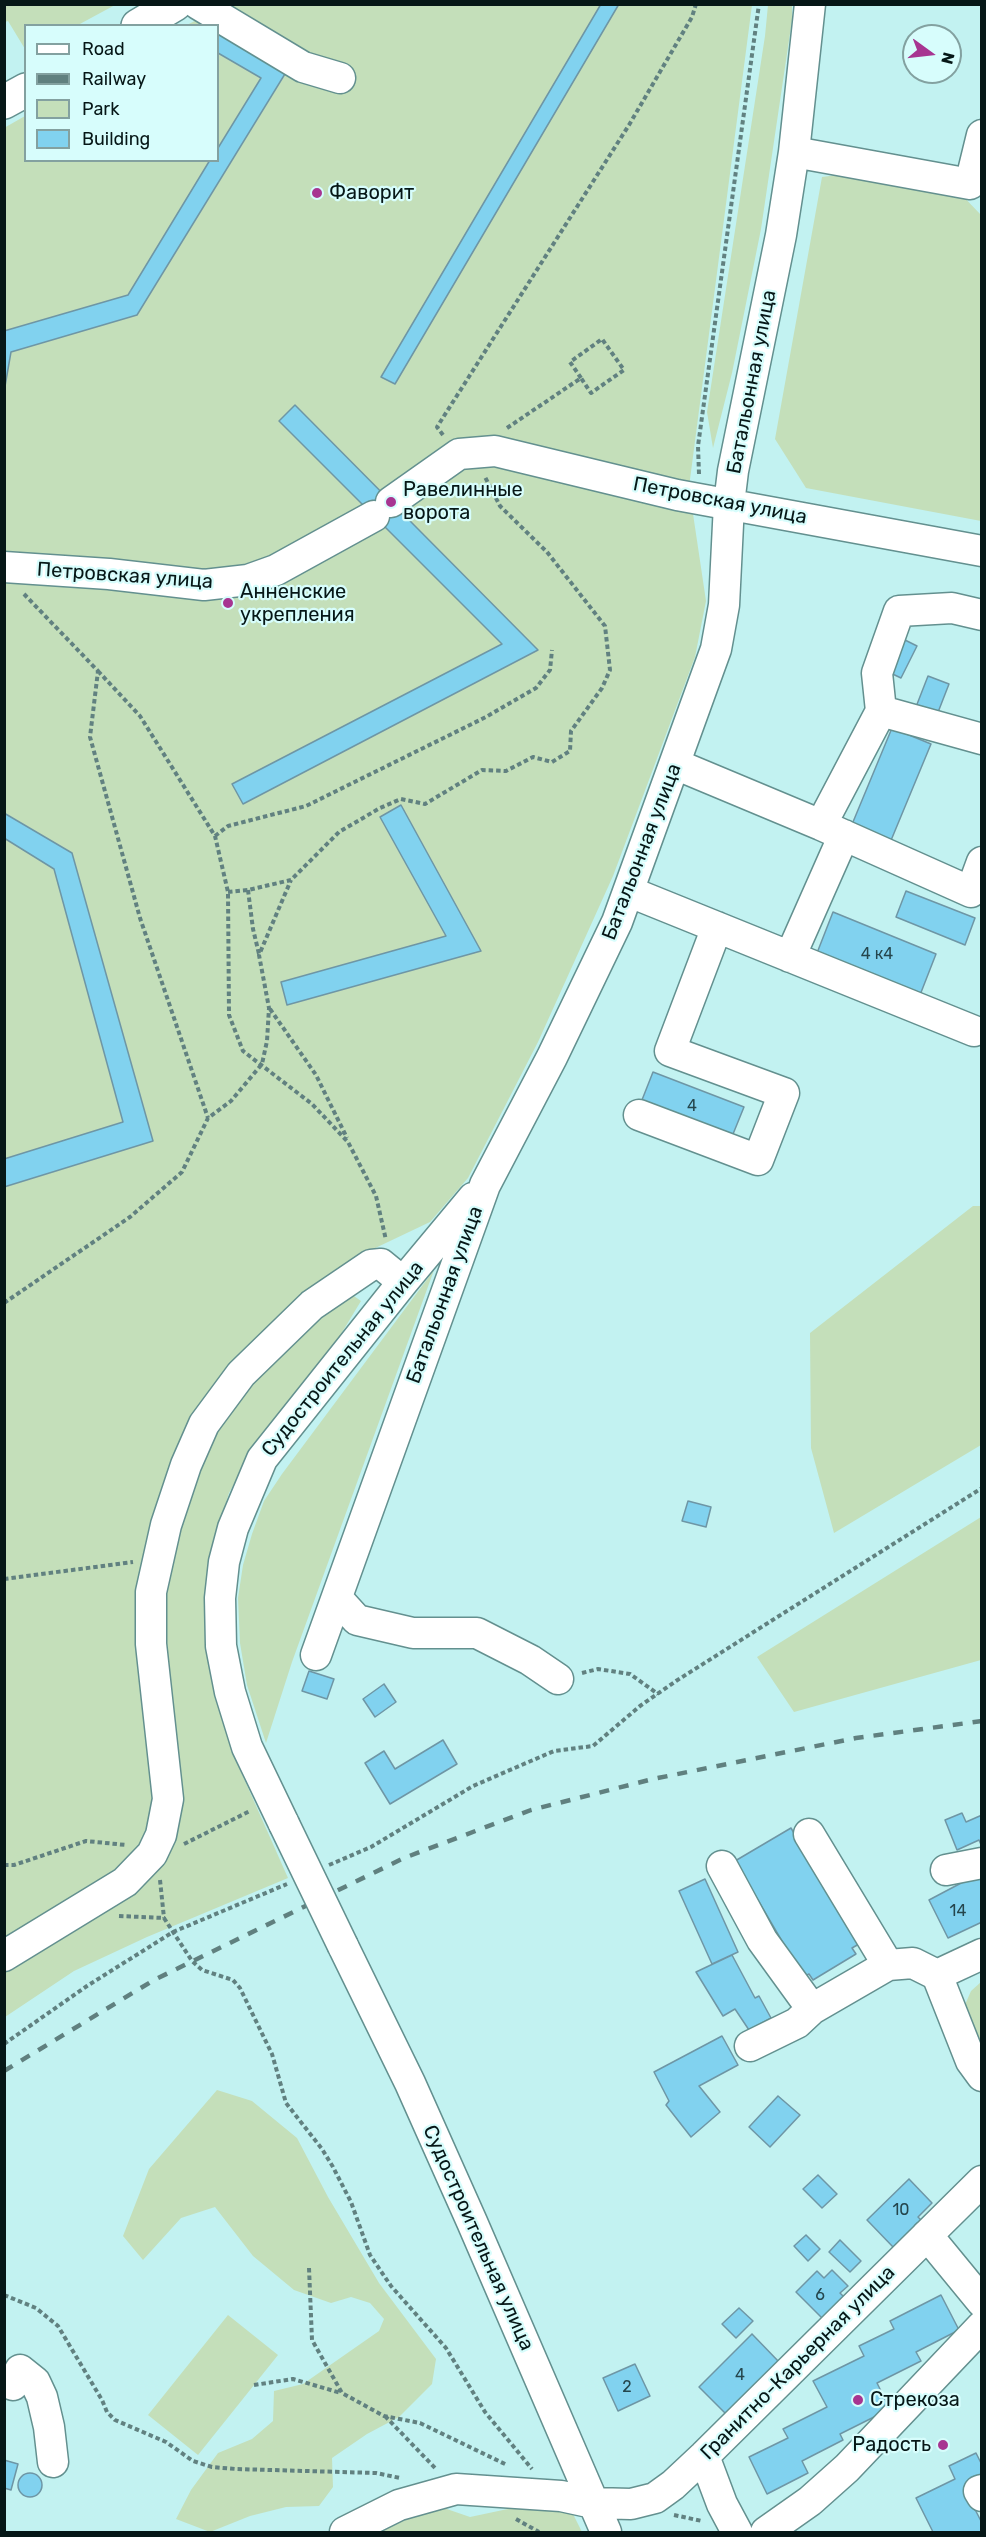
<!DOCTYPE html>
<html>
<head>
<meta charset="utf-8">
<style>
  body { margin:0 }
  #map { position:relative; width:986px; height:2537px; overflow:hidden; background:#c2f2f1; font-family:Rubik,sans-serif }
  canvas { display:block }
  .frame { position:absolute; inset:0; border:6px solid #061717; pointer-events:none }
  .legend { position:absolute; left:24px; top:24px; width:195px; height:138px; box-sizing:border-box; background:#d7fdfc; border:2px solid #83a1a0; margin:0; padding:8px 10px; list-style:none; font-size:18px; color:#061717 }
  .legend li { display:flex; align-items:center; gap:12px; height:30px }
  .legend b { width:30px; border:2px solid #83a1a0 }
  .north { position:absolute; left:902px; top:24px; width:60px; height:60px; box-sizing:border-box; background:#d7fdfc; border:2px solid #83a1a0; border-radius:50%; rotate:105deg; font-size:16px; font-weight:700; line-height:24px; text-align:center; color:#061717 }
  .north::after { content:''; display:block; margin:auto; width:21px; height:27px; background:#a73591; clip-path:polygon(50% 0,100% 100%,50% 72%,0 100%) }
</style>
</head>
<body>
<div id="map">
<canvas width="986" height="2537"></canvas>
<div class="frame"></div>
<ul class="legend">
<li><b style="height:8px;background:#fff"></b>Road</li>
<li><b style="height:8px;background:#60807f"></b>Railway</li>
<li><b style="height:16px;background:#c4dfba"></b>Park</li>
<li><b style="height:16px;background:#81d2ef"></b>Building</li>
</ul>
<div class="north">N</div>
</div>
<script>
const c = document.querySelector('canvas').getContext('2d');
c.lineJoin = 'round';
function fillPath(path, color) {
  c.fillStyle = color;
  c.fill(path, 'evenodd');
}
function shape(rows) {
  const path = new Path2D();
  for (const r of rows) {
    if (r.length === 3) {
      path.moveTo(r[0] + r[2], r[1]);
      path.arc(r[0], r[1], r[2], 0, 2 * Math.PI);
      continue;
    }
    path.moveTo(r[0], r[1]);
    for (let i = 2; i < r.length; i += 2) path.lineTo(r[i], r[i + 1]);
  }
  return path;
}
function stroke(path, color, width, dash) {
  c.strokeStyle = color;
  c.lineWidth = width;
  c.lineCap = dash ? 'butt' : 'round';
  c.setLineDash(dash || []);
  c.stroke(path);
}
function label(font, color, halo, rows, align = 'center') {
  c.font = font + ' Rubik,sans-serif';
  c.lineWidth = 4.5;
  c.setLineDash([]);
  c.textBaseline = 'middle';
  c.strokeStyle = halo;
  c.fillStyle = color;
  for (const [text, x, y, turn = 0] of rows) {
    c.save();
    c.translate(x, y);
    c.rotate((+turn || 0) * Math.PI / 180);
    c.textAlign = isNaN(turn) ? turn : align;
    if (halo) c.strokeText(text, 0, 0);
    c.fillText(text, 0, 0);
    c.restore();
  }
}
fillPath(shape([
  [5,4,115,4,115,5,78,25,26,26,25,49,8,21,5,22],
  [225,5,752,5,689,487,706,601,695,657,613,876,538,1042,468,1178,430,1222,369,1251,302,1303,161,1516,160,1803,139,1858,5,1947,5,1187,153,1141,72,853,5,813,4,392,11,352,137,315,288,70,203,21,201,25,187,25],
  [768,5,792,5,792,20,761,229,732,373,713,448,707,412,765,36],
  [218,53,261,78,218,148],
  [25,116,26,160,210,161,128,295,5,331,4,128],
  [845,174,959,192,981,215,981,521,806,488,775,439,822,177],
  [4,838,54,869,123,1122,4,1159],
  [973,1206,982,1206,981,1445,834,1533,811,1448,810,1333],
  [434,1270,292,1662,266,1743,247,1685,240,1643,238,1598,243,1565,252,1534,264,1501,282,1474],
  [351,1294,361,1301,324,1362,249,1457,229,1493,209,1558,204,1598,207,1650,215,1698,234,1756,288,1878,147,1937,74,1971,5,2017,5,1962,161,1857,158,1608,194,1465,261,1363],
  [981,1517,981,1660,794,1712,757,1657],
  [981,1982,981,2055,964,2007,971,1991],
  [217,2090,252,2101,297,2138,328,2197,379,2283,436,2359,432,2384,399,2417,367,2434,332,2458,333,2487,319,2506,286,2507,250,2516,210,2532,176,2519,191,2490,218,2453,252,2439,273,2421,274,2391,303,2384,379,2331,384,2319,370,2303,351,2297,331,2303,294,2290,253,2256,215,2207,181,2218,143,2260,123,2236,149,2169],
  [228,2315,278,2355,198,2455,148,2415],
  [536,2503,572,2512,582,2532,374,2532,413,2512,441,2507,470,2517]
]), '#c4dfba');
const building = shape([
  [601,4,619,4,395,384,381,377,601,4],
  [218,29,288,69,137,315,11,352,4,392,4,331,128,295,210,160,218,160,218,148,261,78,218,53,218,29],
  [295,405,538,650,243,804,232,784,502,644,279,421,295,405],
  [897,636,917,646,901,678,882,669,897,636],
  [928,676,949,684,935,720,914,712,928,676],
  [892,728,931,744,887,850,848,834,892,728],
  [401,805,481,951,287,1005,281,982,446,936,380,817,401,805],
  [4,813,72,853,153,1141,4,1187,4,1159,123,1122,54,869,4,838,4,813],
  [906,891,975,918,965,945,896,917,906,891],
  [833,912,936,954,920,995,817,953,833,912],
  [653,1072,744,1107,731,1139,640,1105,653,1072],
  [688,1501,711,1507,706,1527,682,1521,688,1501],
  [309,1671,334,1679,327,1699,302,1691,309,1671],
  [384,1684,396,1702,375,1717,363,1699,384,1684],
  [443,1740,457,1764,390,1804,365,1763,384,1751,395,1769,443,1740],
  [962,1813,966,1822,982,1815,982,1847,979,1840,957,1850,945,1820,962,1813],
  [791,1828,859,1944,852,1948,856,1954,813,1980,809,1974,803,1977,735,1861,791,1828],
  [982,1872,982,1922,948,1938,929,1900,982,1872],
  [705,1879,738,1952,712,1964,679,1891,705,1879],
  [732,1955,755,1998,759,1996,771,2018,749,2030,735,2009,723,2016,696,1972,732,1955],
  [722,2036,738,2065,699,2086,720,2112,691,2137,666,2105,669,2101,654,2072,722,2036],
  [778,2096,800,2115,770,2147,749,2127,778,2096],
  [818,2175,837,2194,822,2208,803,2189,818,2175],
  [909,2179,932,2203,918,2217,922,2221,894,2248,867,2220,909,2179],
  [806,2235,820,2249,808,2261,794,2246,806,2235],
  [840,2240,861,2261,850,2272,829,2252,840,2240],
  [832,2270,848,2286,840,2293,844,2297,823,2319,796,2292,817,2271,824,2278,832,2270],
  [941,2295,959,2330,916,2352,921,2361,877,2383,890,2409,840,2434,843,2440,802,2461,808,2473,767,2494,749,2457,788,2438,783,2429,827,2407,813,2381,864,2356,859,2346,894,2329,890,2321,941,2295],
  [739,2308,753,2321,736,2338,722,2324,739,2308],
  [752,2334,780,2363,728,2416,699,2387,752,2334],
  [635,2364,650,2396,618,2411,603,2378,635,2364],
  [976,2453,982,2465,982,2479,964,2488,982,2523,982,2532,933,2532,916,2498,955,2479,949,2466,976,2453],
  [4,2460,18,2464,11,2490,4,2488,4,2460],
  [30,2485,12]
]);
fillPath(building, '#81d2ef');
stroke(building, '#6e96a5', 1.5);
const minor = shape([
  [198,4,303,67,340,78],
  [794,152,970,184,982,135],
  [391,502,459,454,495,451,677,495,982,551],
  [4,567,109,574,204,585,248,580,276,570,374,516],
  [881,711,982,739],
  [675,764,821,825,971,892,982,862],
  [821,825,881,711,877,673,899,611,952,608,982,615],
  [630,892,974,1031],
  [790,957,844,835],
  [639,1115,758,1160,784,1093,670,1051,717,927],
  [337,1598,357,1620,413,1633,477,1633,530,1660,558,1679],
  [316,1655,485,1185,552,1057,617,922,716,649,724,605,729,504,733,471,781,235,794,152,810,4],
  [284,1824,247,1747,230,1692,221,1646,220,1598,224,1562,233,1528,262,1459,403,1282,473,1198],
  [809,1834,888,1965],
  [722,1866,762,1940,812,2009],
  [946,1870,982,1863],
  [343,1946,410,2083,472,2222,606,2532],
  [982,1954,937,1975,971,2061,982,2076],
  [4,1956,125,1882,152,1854,161,1835,168,1799,151,1644,151,1592,166,1525,186,1465,204,1424,241,1374,312,1305,371,1265,381,1264,403,1282],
  [750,2046,797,2023,812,2009,888,1965,913,1963,937,1975],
  [927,2235,982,2302],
  [13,2385,20,2370,35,2382,42,2397,49,2427,53,2462],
  [704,2456,722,2504,737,2532],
  [982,2490,979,2491,982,2496],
  [345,2532,399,2505,456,2489,561,2496,593,2503,631,2504,655,2498,673,2485,704,2456,982,2181],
  [766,2532,810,2501,847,2468,982,2326]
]);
const major = shape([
  [138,26,175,4],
  [4,102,26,90]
]);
stroke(minor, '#63908f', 33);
stroke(major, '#63908f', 36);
stroke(shape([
  [507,428,581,378,591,393,624,370,602,339,570,362,581,378],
  [443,435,437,427,629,125,692,17,696,4],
  [699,474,698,446,759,4],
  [24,594,98,671,90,737,140,918,208,1118],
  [98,671,140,716,215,836,228,892,229,1015,243,1051,312,1104,348,1142,376,1196,386,1240],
  [215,836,228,826,306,806,486,717,536,688,550,670,552,650],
  [248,890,253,929,259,954],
  [228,892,248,890,291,880,339,832,380,808,401,799,425,804,482,770,506,771,533,757,552,762,570,751,571,731,602,688,610,670,605,626,547,552,500,506,485,477],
  [270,1009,316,1075,347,1138],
  [4,1303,130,1217,182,1172,208,1118,231,1101,262,1064,267,1041,269,1008,259,955,291,880],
  [4,1579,133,1562],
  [582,1673,598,1669,630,1674,658,1694],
  [184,1844,250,1811],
  [4,1865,14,1865,86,1841,126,1845],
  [329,1865,371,1847,473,1786,554,1751,593,1746,640,1706,676,1681,982,1488],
  [160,1880,164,1918],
  [119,1916,164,1918,192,1961,202,1970,233,1980,240,1988,272,2054,286,2103,322,2149,333,2167,351,2202,370,2255,391,2286,446,2348,485,2412,532,2469],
  [4,2044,87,1986,173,1932,287,1884],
  [309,2268,312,2340,342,2393,384,2416,420,2423,507,2465],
  [4,2295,36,2308,58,2326,102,2400,107,2412,115,2420,166,2442,193,2461,212,2467,236,2469,376,2473,400,2478],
  [254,2385,293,2379,341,2393],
  [385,2416,436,2469],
  [674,2515,702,2521],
  [516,2519,539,2532]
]), '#618180', 4, [4.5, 3]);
stroke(minor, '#fff', 30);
stroke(major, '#fff', 33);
stroke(shape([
  [4,2071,154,1980,404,1858,531,1810,653,1779,856,1738,982,1721]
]), '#60807f', 4.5, [10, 10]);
const minorBridge = shape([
  [284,1824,343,1946]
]);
stroke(minorBridge, '#63908f', 33, []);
stroke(minorBridge, '#fff', 30);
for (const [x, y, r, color] of [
  [317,193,6,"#a73591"],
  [391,502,6,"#a73591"],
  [228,603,6,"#a73591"],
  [858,2400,6,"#a73591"],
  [943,2445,6,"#a73591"]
]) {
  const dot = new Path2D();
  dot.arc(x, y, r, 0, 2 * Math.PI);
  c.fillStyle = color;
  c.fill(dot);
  stroke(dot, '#d7fdfc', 2);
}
label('16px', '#25464d', null, [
  ["4 к4",877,954],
  ["4",692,1106],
  ["14",958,1911],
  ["10",901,2210],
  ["6",820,2295],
  ["4",740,2375],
  ["2",627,2387]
]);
label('20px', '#061717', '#d7fdfc', [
  ["Фаворит",329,193],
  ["Равелинные",403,490],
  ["ворота",403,513],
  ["Анненские",240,592],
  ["укрепления",240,615],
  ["Стрекоза",870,2400],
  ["Радость",931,2445,"right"]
], 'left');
label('20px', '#061717', '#d7fdfc', [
  ["Батальонная улица",752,382,-79],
  ["Петровская улица",720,501,11],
  ["Петровская улица",125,576,4],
  ["Батальонная улица",642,852,-69],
  ["Батальонная улица",445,1295,-70],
  ["Судостроительная улица",343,1359,-51],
  ["Судостроительная улица",478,2238,66],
  ["Гранитно-Карьерная улица",798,2363,-45]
]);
</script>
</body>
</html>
